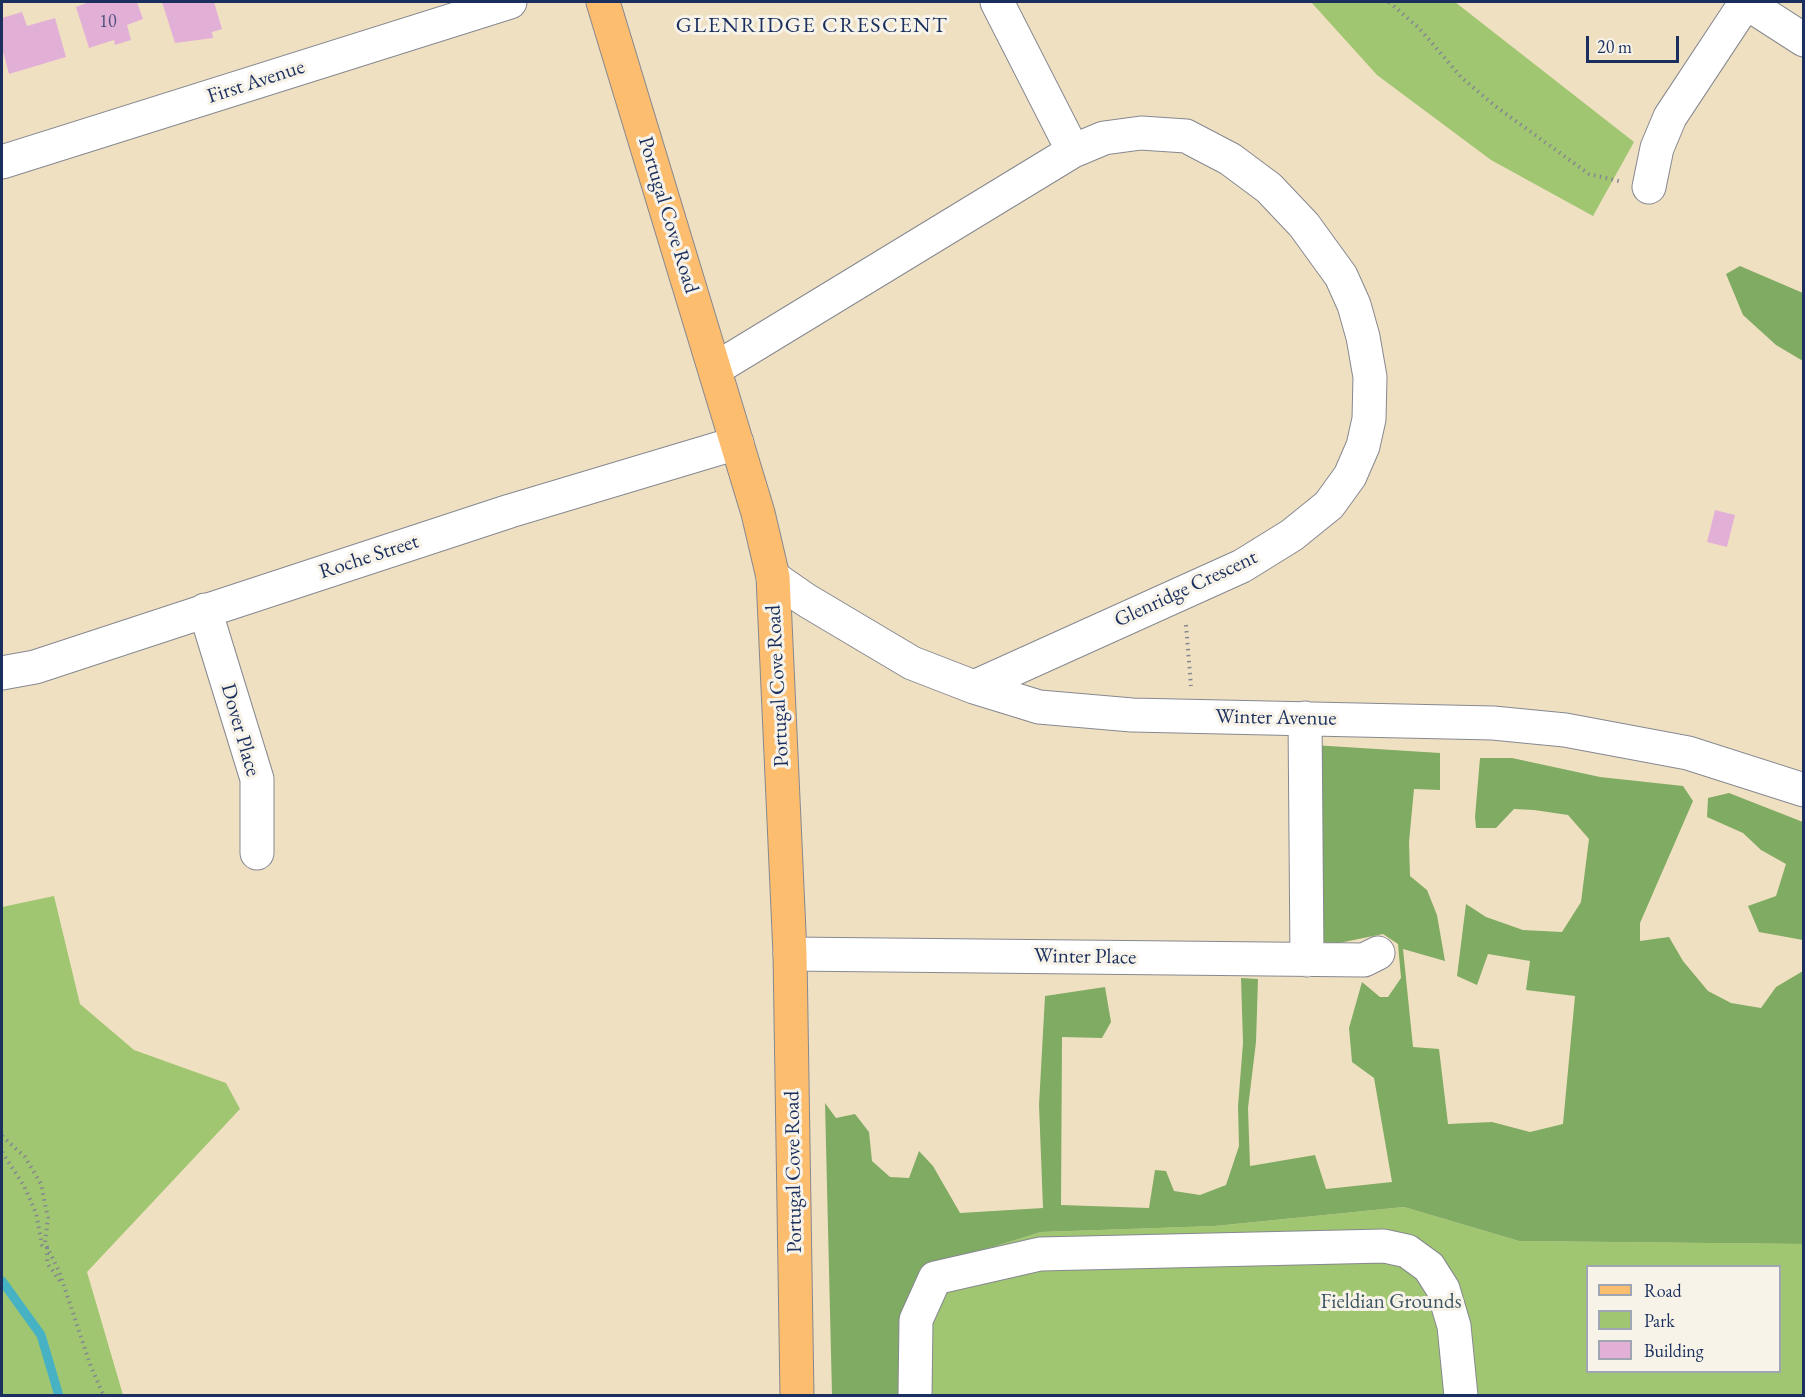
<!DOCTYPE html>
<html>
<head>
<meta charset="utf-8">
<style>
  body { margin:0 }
  #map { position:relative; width:1805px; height:1397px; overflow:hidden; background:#f0e0c2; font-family:"EB Garamond",serif }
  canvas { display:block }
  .frame { position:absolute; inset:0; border:3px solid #1b2f5e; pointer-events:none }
  .legend { position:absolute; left:1586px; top:1265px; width:195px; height:108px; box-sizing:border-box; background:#f7f3e8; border:2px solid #9fa5b1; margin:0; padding:8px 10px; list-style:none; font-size:18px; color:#1b2f5e }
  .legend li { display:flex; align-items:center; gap:12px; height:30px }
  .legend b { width:30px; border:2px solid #9fa5b1 }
  .scale { position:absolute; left:1586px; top:36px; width:93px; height:27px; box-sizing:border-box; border:3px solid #1b2f5e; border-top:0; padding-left:8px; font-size:18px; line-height:21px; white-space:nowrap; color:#1b2f5e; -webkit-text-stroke:4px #f7f3e8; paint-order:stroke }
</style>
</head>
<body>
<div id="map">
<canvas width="1805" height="1397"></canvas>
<div class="frame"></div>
<ul class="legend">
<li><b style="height:8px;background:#fcbd6f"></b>Road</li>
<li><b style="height:16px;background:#a0c671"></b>Park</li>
<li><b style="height:16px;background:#e2b0d7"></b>Building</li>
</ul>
<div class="scale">20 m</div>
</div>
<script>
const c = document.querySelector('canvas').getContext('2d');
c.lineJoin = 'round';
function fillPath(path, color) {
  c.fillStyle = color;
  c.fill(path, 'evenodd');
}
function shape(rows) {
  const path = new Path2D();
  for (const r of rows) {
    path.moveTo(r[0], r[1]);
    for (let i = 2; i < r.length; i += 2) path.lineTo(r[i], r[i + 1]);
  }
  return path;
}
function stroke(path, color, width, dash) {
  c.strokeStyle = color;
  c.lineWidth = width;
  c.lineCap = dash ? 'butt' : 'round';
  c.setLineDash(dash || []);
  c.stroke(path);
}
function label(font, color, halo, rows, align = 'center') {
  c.font = font + ' "EB Garamond",serif';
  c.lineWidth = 6;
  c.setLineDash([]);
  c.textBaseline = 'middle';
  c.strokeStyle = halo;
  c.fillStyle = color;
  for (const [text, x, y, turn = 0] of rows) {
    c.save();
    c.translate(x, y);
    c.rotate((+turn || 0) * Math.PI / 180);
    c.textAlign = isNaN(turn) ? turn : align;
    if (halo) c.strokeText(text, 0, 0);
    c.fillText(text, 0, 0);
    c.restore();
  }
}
fillPath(shape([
  [1311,2,1455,2,1634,142,1593,216,1491,160,1377,75],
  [54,896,80,1004,134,1050,226,1083,240,1109,87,1272,123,1395,2,1395,2,907],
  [1404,1207,1519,1241,1803,1244,1803,1395,905,1395,925,1276,967,1255,1041,1232,1215,1226],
  [1588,1266,1780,1266,1780,1372,1588,1372]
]), '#a0c671');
fillPath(shape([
  [1740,266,1803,293,1803,361,1776,345,1743,315,1726,274],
  [1313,745,1440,753,1440,790,1414,789,1409,842,1410,876,1427,890,1437,915,1445,961,1403,949,1413,1047,1439,1049,1448,1124,1492,1122,1530,1132,1563,1124,1575,996,1526,990,1530,961,1488,954,1477,985,1457,976,1466,904,1486,917,1523,930,1562,932,1581,902,1589,839,1568,815,1534,810,1514,809,1496,828,1476,828,1475,817,1480,758,1512,758,1600,777,1683,786,1693,801,1640,923,1640,941,1669,937,1683,961,1708,991,1731,1003,1761,1008,1776,987,1803,971,1803,1244,1519,1241,1404,1207,1215,1226,1041,1232,967,1255,925,1276,904,1395,832,1395,825,1103,836,1118,855,1114,869,1132,872,1161,890,1177,909,1178,919,1151,933,1166,960,1213,1043,1208,1039,1105,1045,996,1105,987,1111,1022,1102,1038,1062,1037,1061,1205,1149,1208,1155,1170,1166,1171,1174,1191,1200,1195,1226,1185,1239,1146,1238,1106,1243,1043,1241,978,1258,979,1256,1042,1248,1108,1250,1166,1315,1155,1326,1189,1392,1182,1374,1078,1352,1062,1349,1028,1362,982,1380,997,1388,997,1401,978,1398,944,1383,934,1339,943,1313,942],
  [1729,793,1803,822,1803,940,1759,932,1748,906,1776,896,1786,864,1761,850,1743,833,1707,817,1708,798]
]), '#80ab63');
stroke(shape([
  [2,1281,41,1335,59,1396]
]), '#46b2c4', 9);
fillPath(shape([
  [89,2,137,2,143,19,127,25,131,40,115,45,114,40,89,48,76,7],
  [162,2,214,2,222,29,212,32,213,38,175,43],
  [22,12,27,26,55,18,66,57,9,74,2,48,2,18],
  [1715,510,1735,515,1727,547,1707,542]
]), '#e2b0d7');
const minor = shape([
  [997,2,1073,151],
  [1745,2,1804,40],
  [2,162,510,2],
  [1649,187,1657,148,1670,117,1746,2],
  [715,369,1073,151,1104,138,1141,133,1186,136,1230,159,1269,188,1304,225,1341,276,1354,305,1363,337,1370,377,1369,419,1363,446,1350,476,1329,505,1292,535,1242,566,974,687],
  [773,577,806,600,912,663,974,687,1039,707,1132,715,1493,723,1565,730,1688,753,1804,790],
  [205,610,257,779,257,853],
  [2,673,35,667,510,511,737,443],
  [1305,718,1307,960],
  [790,954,1364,960,1378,953],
  [915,1396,916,1320,935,1278,1040,1254,1384,1246,1407,1251,1429,1267,1443,1289,1454,1326,1461,1396]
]);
const major = shape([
  [603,2,758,513,773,577,790,954,797,1396]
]);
stroke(minor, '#868890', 35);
stroke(major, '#868890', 35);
stroke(shape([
  [1389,2,1419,28,1461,77,1495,106,1589,174,1619,181],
  [1186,625,1191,686],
  [2,1136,25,1157,41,1184,48,1218,45,1243,59,1271,91,1367,104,1396],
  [2,1152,24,1186,36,1213,42,1245,47,1248,47,1263,60,1281]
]), '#868890', 4, [1.5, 4.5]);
stroke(minor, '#fff', 33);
stroke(major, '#fcbd6f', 33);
label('18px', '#4d4f7c', null, [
  ["10",108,22]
]);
label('21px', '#1b2f5e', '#f7f3e8', [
  ["First Avenue",256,82,-18],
  ["Portugal Cove Road",668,215,73],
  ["Roche Street",369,557,-18],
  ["Glenridge Crescent",1186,589,-25],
  ["Portugal Cove Road",778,686,-93],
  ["Winter Avenue",1276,718,1],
  ["Dover Place",240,730,74],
  ["Winter Place",1085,957,1],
  ["Portugal Cove Road",794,1172,-91]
]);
label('21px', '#3c5563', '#f7f3e8', [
  ["Fieldian Grounds",1391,1302]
]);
c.letterSpacing = '1.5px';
label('22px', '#1b2f5e', '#f7f3e8', [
  ["GLENRIDGE CRESCENT",812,26]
]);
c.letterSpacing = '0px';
</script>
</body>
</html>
